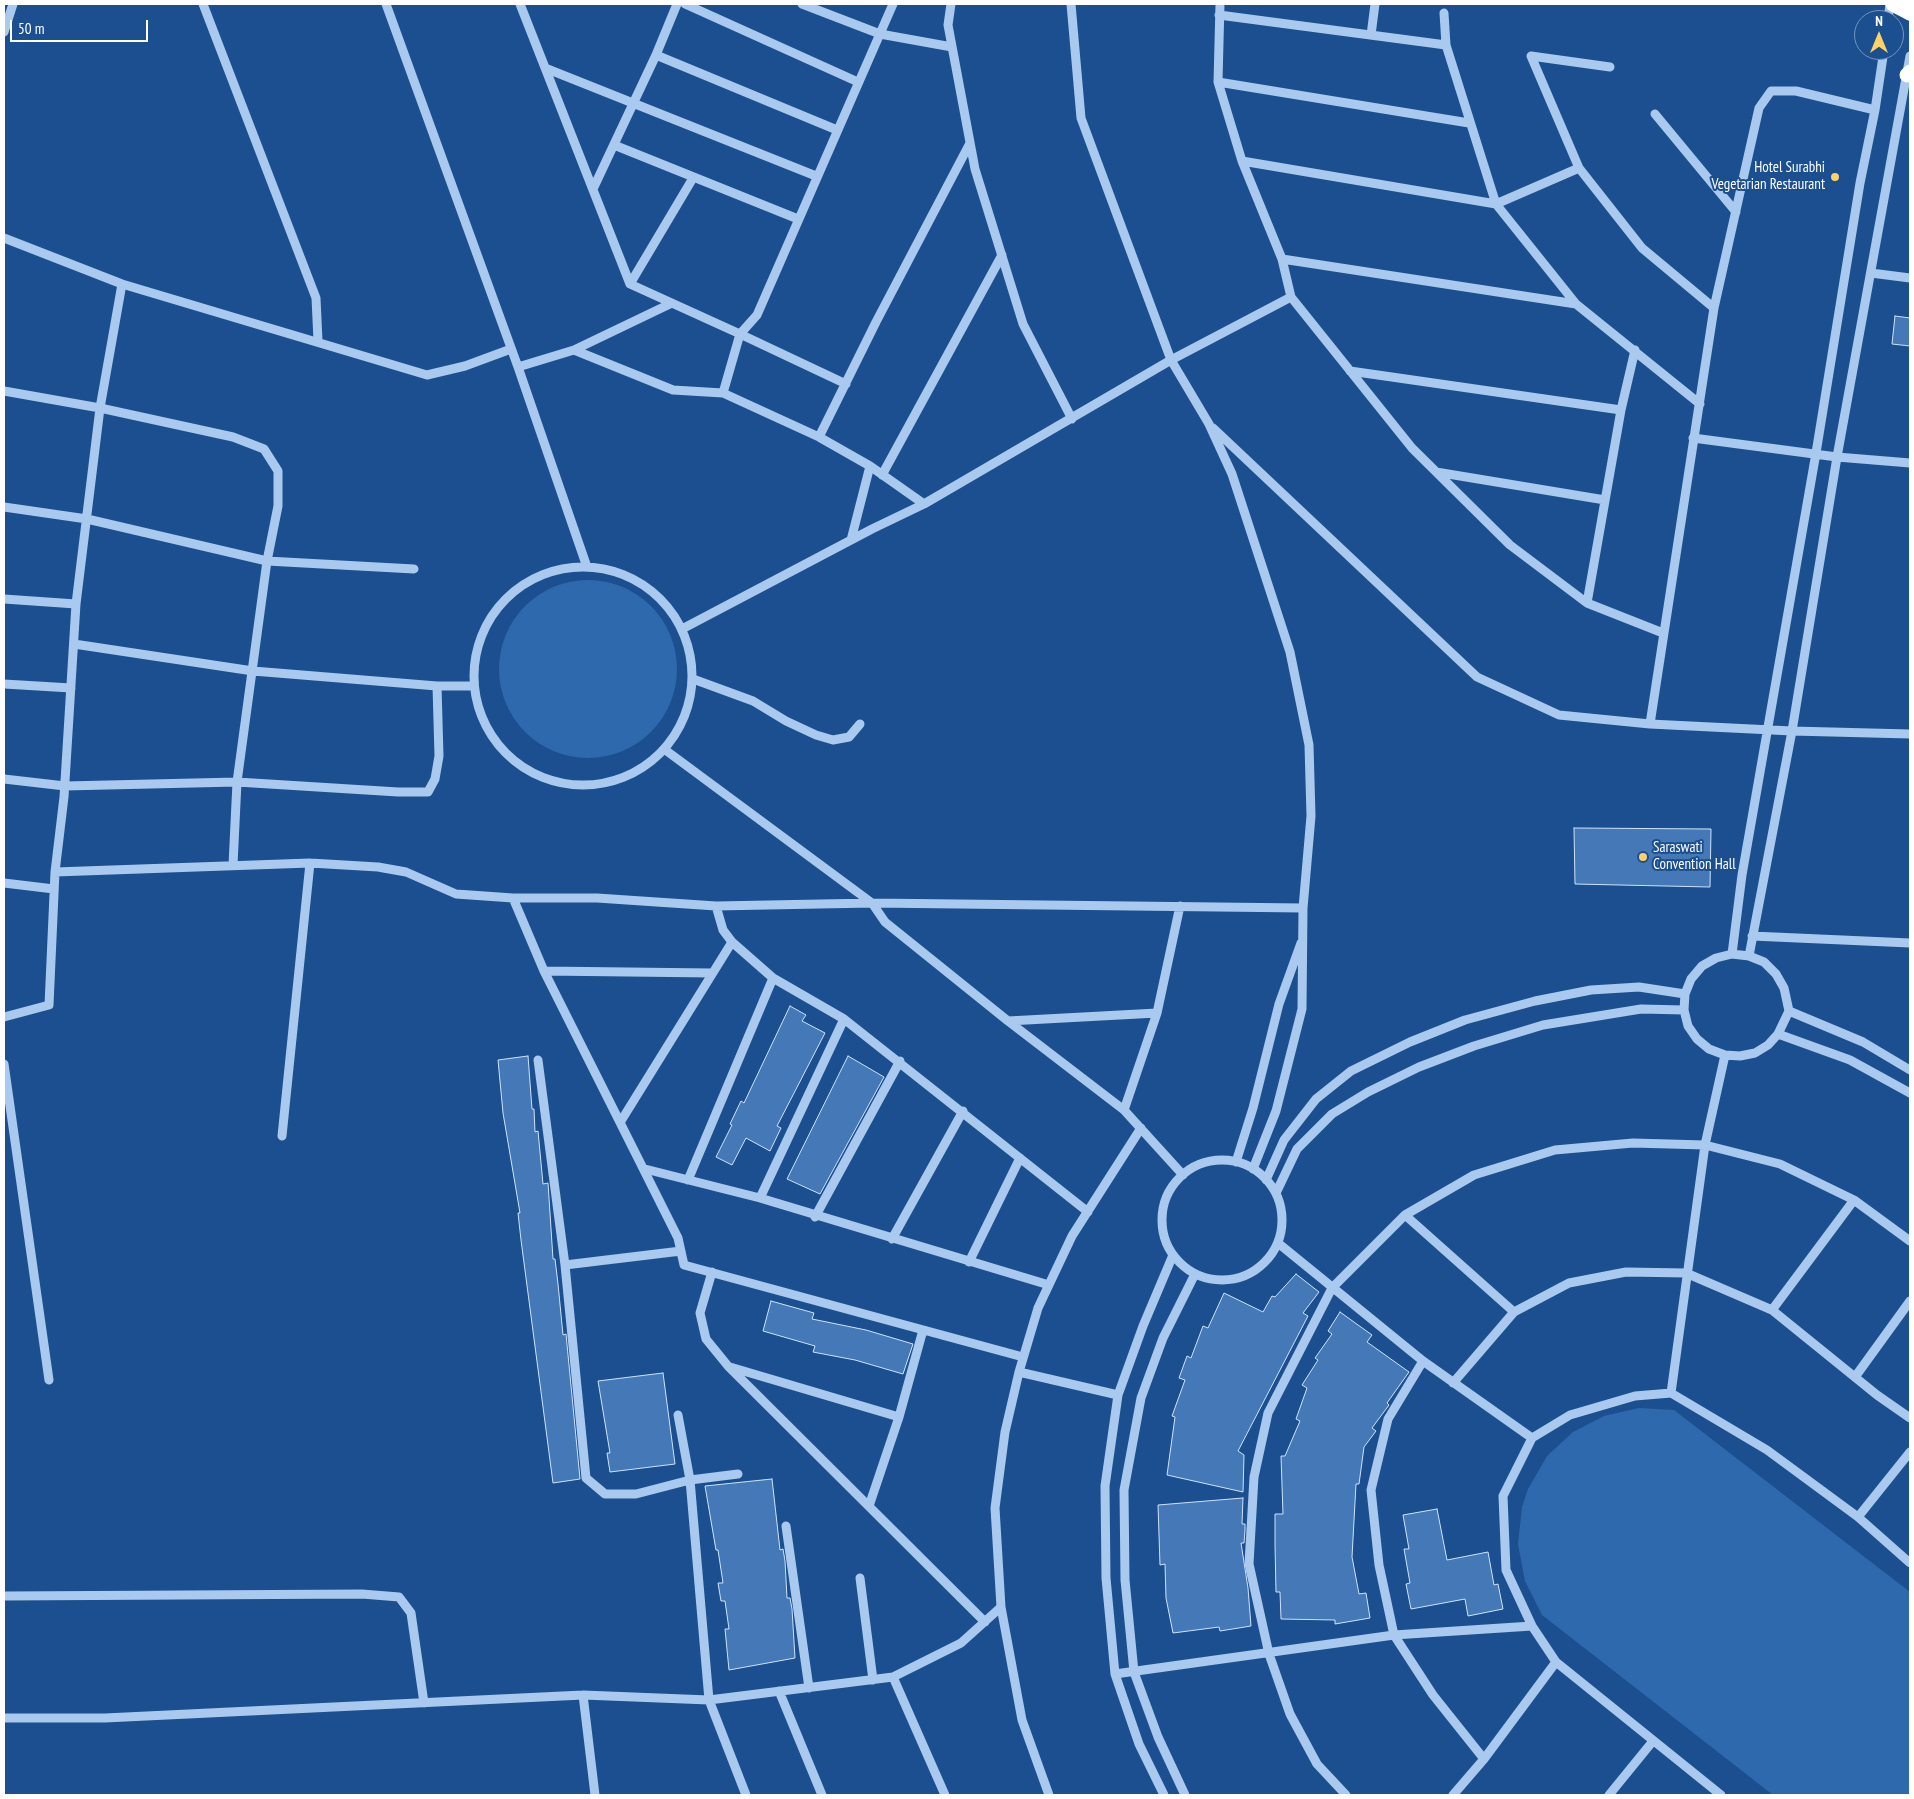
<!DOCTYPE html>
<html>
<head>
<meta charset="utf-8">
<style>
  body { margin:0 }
  #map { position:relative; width:1914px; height:1799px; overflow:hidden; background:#1b4f8f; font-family:"PT Sans Narrow",sans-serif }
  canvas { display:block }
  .frame { position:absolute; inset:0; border:5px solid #fff; pointer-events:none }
  .north { position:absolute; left:1854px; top:10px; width:50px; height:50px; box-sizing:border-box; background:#1b4f8f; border:1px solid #7695bc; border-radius:50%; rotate:0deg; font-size:14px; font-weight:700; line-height:20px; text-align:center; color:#fff }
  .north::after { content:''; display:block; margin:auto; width:18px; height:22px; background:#ffd166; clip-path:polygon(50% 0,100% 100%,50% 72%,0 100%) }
  .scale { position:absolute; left:10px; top:20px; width:138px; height:22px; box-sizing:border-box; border:2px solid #fff; border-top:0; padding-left:6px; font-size:15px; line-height:18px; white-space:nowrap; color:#fff; -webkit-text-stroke:4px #1b4f8f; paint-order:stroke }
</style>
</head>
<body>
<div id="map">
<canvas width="1914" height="1799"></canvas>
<div class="frame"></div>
<div class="north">N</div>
<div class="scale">50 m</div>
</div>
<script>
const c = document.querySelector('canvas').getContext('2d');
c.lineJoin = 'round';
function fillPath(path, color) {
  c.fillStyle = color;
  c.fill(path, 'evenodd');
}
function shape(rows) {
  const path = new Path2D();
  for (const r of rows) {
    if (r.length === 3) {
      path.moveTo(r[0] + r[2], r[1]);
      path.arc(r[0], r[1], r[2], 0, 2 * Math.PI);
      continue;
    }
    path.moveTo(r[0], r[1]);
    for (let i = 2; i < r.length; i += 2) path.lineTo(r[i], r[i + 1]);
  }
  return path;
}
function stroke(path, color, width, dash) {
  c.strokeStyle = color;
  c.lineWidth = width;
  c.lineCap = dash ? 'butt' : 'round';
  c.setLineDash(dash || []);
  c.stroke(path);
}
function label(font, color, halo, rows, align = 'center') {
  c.font = font + ' "PT Sans Narrow",sans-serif';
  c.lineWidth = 4;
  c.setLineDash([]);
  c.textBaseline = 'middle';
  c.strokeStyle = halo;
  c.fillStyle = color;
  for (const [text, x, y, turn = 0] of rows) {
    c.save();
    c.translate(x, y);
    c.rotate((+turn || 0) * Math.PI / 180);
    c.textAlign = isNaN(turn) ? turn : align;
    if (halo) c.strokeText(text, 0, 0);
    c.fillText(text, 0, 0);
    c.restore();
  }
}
fillPath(shape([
  [588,669,89],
  [1639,1408,1674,1410,1910,1592,1910,1795,1773,1795,1542,1615,1525,1581,1518,1544,1522,1507,1528,1489,1547,1456,1573,1432,1604,1416]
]), '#2e69ad');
const building = shape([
  [1895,316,1910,318,1910,346,1892,344,1895,316],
  [1574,828,1711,829,1710,887,1575,884,1574,828],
  [790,1006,806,1015,802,1021,825,1033,777,1126,781,1128,770,1151,746,1138,732,1165,716,1157,732,1125,730,1124,741,1101,744,1103,790,1006],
  [528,1056,532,1109,534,1109,535,1132,538,1131,543,1184,548,1183,553,1259,555,1259,558,1284,563,1335,566,1334,580,1479,553,1483,521,1240,518,1213,520,1213,503,1113,498,1060,528,1056],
  [848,1056,884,1077,820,1194,787,1179,848,1056],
  [1296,1274,1319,1292,1303,1313,1308,1316,1238,1451,1244,1455,1243,1492,1167,1475,1175,1417,1172,1416,1185,1380,1179,1378,1187,1356,1191,1358,1203,1326,1208,1328,1224,1293,1263,1312,1272,1296,1275,1297,1296,1274],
  [771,1301,814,1313,812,1319,866,1330,913,1344,903,1374,855,1360,813,1352,815,1346,763,1331,771,1301],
  [1340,1312,1372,1335,1367,1342,1409,1372,1387,1403,1389,1405,1372,1428,1376,1431,1364,1447,1359,1484,1356,1484,1352,1557,1359,1594,1366,1593,1370,1618,1335,1624,1335,1620,1281,1619,1280,1592,1276,1592,1275,1545,1275,1514,1283,1514,1281,1456,1285,1456,1300,1421,1296,1419,1307,1388,1302,1385,1318,1360,1315,1358,1332,1334,1328,1331,1340,1312],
  [663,1373,675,1464,610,1472,607,1453,610,1453,598,1381,663,1373],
  [772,1479,780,1550,783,1549,785,1561,787,1598,790,1598,792,1609,795,1658,729,1670,725,1629,729,1629,725,1601,721,1601,718,1583,723,1583,718,1550,716,1550,705,1486,772,1479],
  [1243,1498,1242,1524,1245,1524,1245,1530,1244,1543,1241,1543,1248,1588,1251,1626,1220,1631,1219,1627,1173,1633,1166,1598,1165,1564,1160,1565,1158,1505,1243,1498],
  [1437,1509,1447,1560,1488,1552,1494,1585,1498,1584,1503,1609,1468,1616,1465,1599,1411,1609,1406,1584,1410,1583,1404,1549,1409,1549,1403,1515,1437,1509]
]);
fillPath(building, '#4478b7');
stroke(building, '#cfe3fa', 1);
stroke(shape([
  [203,4,316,298,318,341],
  [386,4,518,367,587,567],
  [520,4,630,284,740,334,723,393,819,437,870,466,924,504],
  [685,4,858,82],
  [802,4,880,34,952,47],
  [951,4,948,25,975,169,1023,324,1072,419],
  [1071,4,1081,118,1171,360,1209,424,1232,474,1290,652,1309,745,1311,816,1303,908,1302,1009,1276,1111,1253,1169],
  [1220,4,1218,82,1242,161,1282,259,1291,297,1412,448,1510,545,1587,603,1663,633],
  [1444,13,1446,45],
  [1219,15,1446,45,1496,204,1576,304,1700,404],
  [1888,20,1890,4],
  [4,32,13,4],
  [1371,35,1375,4],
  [656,55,837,130],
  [1610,67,1531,56,1579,168,1642,248,1714,308],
  [545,68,816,176],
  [1218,82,1469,123],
  [1655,114,1736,212],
  [614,145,798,219],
  [1242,161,1496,204,1579,168],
  [593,189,656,55,677,4],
  [4,238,122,284,427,375,465,366,511,349],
  [1282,259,1576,304],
  [1871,273,1910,278],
  [630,284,693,178],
  [574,350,672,303],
  [518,367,574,350,673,390,723,393],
  [1350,371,1621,410],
  [846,384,740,334,757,315,893,4],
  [4,391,100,408,233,437,264,449,278,471,278,506,267,561,237,782,233,865],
  [1213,428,1477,677,1559,715,1650,724,1792,731,1910,734],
  [819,437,876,322,970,143],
  [1693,438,1837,457,1910,463],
  [1436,472,1605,500],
  [882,475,1002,255],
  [4,507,87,519,267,561,414,569],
  [851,540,870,466],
  [583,676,109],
  [4,599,76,604],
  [1587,603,1621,410,1635,350],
  [682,629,872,529,924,504,1171,360,1291,297],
  [74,644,253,671,437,686,474,686],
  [693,679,753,701,786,721,816,735,833,740,849,737,860,724],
  [4,684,71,688],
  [1650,724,1714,308,1759,108,1771,91,1796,91,1875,110],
  [664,749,872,903,885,922,1008,1021,1124,1110,1183,1175],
  [4,779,65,786,237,782,398,792,428,792,435,779,439,756,437,686],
  [55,872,310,863,378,867,406,872,456,894,513,898,597,898,716,906,872,903,1303,908],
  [4,883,54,889],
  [513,898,544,971,678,1238,684,1265,1023,1357],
  [716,906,723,930,732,942,773,978,844,1019,1088,1212],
  [1752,936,1910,943],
  [1732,954,1742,875,1816,453,1860,183,1875,110,1884,50],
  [1732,954,1749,956,1764,962,1776,974,1784,988,1789,1011,1778,1034,1768,1045,1755,1053,1740,1056,1725,1055,1709,1049,1697,1039,1688,1026,1684,1010,1685,994,1691,979,1702,966,1716,958,1732,954],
  [1749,956,1792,731,1837,457,1910,56],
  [544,971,712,973],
  [1789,1011,1863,1042,1910,1070],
  [4,1017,49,1005,55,872,64,797,76,604,100,408,122,284],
  [1008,1021,1157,1013],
  [1778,1034,1850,1060,1910,1093],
  [538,1060,565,1265,586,1478,605,1494,636,1494,690,1480,738,1474],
  [4,1064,49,1380],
  [1124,1110,1157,1013,1180,906],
  [621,1121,732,942],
  [282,1136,310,863],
  [1222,1220,60],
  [1236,1162,1253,1108,1279,1004,1301,943],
  [645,1169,760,1198,1049,1285],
  [688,1180,773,978],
  [1266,1180,1284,1140,1316,1099,1351,1071,1410,1042,1465,1020,1535,1001,1591,990,1639,987,1685,994],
  [1276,1193,1297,1149,1332,1114,1368,1092,1419,1067,1474,1046,1543,1025,1641,1009,1684,1010],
  [760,1198,844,1019],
  [1405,1215,1514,1312],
  [815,1217,900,1061],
  [892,1239,963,1111],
  [1278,1243,1423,1361,1532,1438],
  [969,1262,1020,1158],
  [565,1265,681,1251],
  [712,1272,700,1313,706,1339,728,1366,985,1622],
  [1772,1310,1854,1200],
  [1423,1361,1388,1419,1371,1490,1379,1565,1394,1635,1433,1695,1484,1759],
  [730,1367,899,1417,923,1330],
  [1019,1372,1118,1395],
  [1855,1377,1910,1301],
  [1453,1383,1514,1312,1569,1283,1626,1272,1686,1273,1772,1310,1877,1395,1910,1418],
  [1671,1393,1705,1145,1725,1055],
  [678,1415,690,1480,709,1700,746,1795],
  [869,1506,899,1417],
  [1858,1517,1910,1452],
  [786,1526,809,1688],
  [860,1578,873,1680],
  [4,1596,362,1594,399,1597,411,1613,424,1703],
  [1115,1674,1394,1635,1532,1626],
  [893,1677,945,1795],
  [779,1691,822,1795],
  [583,1695,595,1795],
  [4,1718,105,1718,583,1695,709,1700,893,1677,961,1643,1001,1607],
  [1049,1795,1022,1720,1001,1607,995,1508,1005,1432,1019,1372,1038,1308,1072,1236,1141,1128],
  [1164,1795,1139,1744,1115,1674,1106,1578,1105,1486,1118,1395,1143,1326,1173,1255],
  [1185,1795,1158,1737,1134,1672,1125,1580,1124,1490,1141,1398,1163,1338,1195,1274],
  [1346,1795,1317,1764,1290,1714,1269,1654,1249,1564,1254,1477,1268,1413,1332,1288,1405,1215,1474,1175,1555,1150,1633,1143,1705,1145,1780,1164,1854,1200,1910,1241],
  [1453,1795,1484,1759,1556,1662],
  [1609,1795,1653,1741],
  [1721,1795,1556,1662,1532,1626,1506,1570,1503,1496,1532,1438,1570,1415,1635,1396,1671,1393,1767,1450,1858,1517,1910,1563]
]), '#a9c9ee', 9);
stroke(shape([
  [1893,4,1910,13],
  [1907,75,1910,72]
]), '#fff', 15);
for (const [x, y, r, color] of [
  [1835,177,5,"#ffd166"],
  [1643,857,5,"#ffd166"]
]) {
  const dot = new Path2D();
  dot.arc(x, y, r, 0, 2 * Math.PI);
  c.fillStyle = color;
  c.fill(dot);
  stroke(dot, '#1b4f8f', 2);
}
label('15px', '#fff', '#1b4f8f', [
  ["Hotel Surabhi",1825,168],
  ["Vegetarian Restaurant",1825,185],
  ["Saraswati",1653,848,"left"],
  ["Convention Hall",1653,865,"left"]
], 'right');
</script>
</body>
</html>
